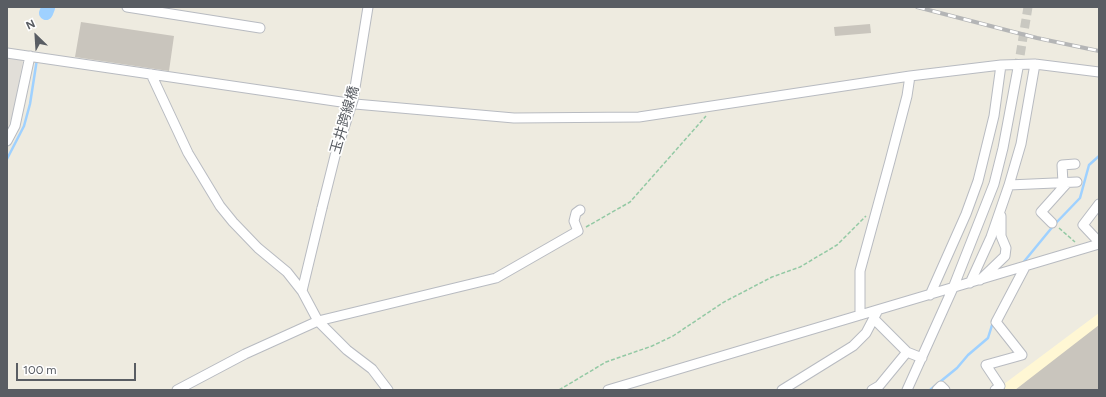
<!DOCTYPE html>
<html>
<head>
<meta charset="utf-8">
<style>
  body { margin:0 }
  #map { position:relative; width:1106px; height:397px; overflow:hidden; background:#eeebe0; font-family:Figtree,sans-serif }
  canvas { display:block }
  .frame { position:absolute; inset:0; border:8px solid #595d63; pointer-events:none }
  .north { position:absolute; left:16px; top:16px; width:40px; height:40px; -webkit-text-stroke:3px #fff; paint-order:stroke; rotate:335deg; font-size:11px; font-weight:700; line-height:16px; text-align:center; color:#595d63 }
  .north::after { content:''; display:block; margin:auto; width:14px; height:18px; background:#595d63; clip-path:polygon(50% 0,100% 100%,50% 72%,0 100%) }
  .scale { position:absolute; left:16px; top:363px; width:120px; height:18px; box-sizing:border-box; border:2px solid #595d63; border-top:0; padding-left:5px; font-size:12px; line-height:14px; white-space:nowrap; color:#595d63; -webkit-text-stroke:3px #fff; paint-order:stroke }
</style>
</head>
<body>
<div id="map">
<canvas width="1106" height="397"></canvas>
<div class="frame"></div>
<div class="north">N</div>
<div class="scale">100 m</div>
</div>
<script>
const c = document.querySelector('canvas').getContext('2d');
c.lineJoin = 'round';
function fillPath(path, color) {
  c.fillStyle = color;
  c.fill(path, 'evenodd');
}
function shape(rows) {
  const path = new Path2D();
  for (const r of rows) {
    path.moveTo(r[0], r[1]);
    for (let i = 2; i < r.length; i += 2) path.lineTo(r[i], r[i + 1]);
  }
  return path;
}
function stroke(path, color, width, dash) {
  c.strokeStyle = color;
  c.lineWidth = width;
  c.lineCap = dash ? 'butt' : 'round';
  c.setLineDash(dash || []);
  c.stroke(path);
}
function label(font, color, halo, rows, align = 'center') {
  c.font = font + ' Figtree,"Noto Sans JP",sans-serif';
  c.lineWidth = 3.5;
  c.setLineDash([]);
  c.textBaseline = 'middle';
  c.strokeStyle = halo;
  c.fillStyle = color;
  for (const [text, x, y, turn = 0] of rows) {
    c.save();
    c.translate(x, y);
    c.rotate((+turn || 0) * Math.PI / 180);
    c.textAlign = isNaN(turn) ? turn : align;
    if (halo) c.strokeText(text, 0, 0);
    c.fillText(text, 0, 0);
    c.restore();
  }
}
fillPath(shape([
  [1099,313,1099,390,996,390]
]), '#fff7d4');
fillPath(shape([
  [7,57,23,60,13,115,7,129]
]), '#e1ded8');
stroke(shape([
  [7,159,24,126,30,104,37,59],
  [1022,264,1054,225,1080,198,1089,165,1099,156],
  [930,390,957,368,968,355,988,338,993,322]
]), '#9fd1ff', 2.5);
stroke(shape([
  [46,13,48,8]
]), '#9fd1ff', 14);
fillPath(shape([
  [81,22,174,36,169,71,75,57],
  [870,24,871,33,835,36,834,27],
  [1099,325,1099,390,1015,390]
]), '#c9c5bd');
stroke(shape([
  [1018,68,1028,7]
]), '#c9c8c1', 9, [9, 4.5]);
const minor = shape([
  [127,7,260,28],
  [7,53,355,104,514,118,639,117,910,76,1001,65,1035,64,1099,72],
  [151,74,188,153,220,206,233,222,258,248,287,272,302,291,318,321,347,350,372,369,388,390],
  [7,141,15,126,30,56],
  [1063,183,1062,165,1075,164],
  [1009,185,1077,182],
  [1099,204,1083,225,1099,242],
  [1052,223,1041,212,1067,183],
  [980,280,1005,256,1006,248,1001,236,1001,216],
  [970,283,991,237,1009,185,1021,144,1035,64],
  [302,291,322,208],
  [930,295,966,214,978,181,994,116,1001,65],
  [860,315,860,271,890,161,907,96,910,76],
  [874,319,907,352],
  [177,390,245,354,318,321,496,278,578,231,574,221,576,213,580,210],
  [608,390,1099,244],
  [782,390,853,346,866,333,878,310],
  [872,390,879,386,907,352,922,358],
  [907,390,953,288,994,184,1003,148,1018,68],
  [937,390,941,386,945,390],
  [995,390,1000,386,986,365,1022,355,996,322,1025,267]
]);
stroke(minor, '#b8bbc1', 11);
stroke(shape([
  [586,227,630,202,706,116],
  [1059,228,1075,242],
  [559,390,606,362,652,346,673,336,724,302,772,277,800,267,837,245,866,216]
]), '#93c9a4', 1.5, [4, 2]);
stroke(minor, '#fff', 9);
const rail = shape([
  [917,7,1037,38,1099,51]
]);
stroke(rail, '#b4b5b6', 4);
stroke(rail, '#fff', 2.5, [8]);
const minorBridge = shape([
  [322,208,335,156,353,100,368,7]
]);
stroke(minorBridge, '#b8bbc1', 11, []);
stroke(minorBridge, '#fff', 9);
label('14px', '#595d63', '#fff', [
  ["玉井跨線橋",345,120,-74]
]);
</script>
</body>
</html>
